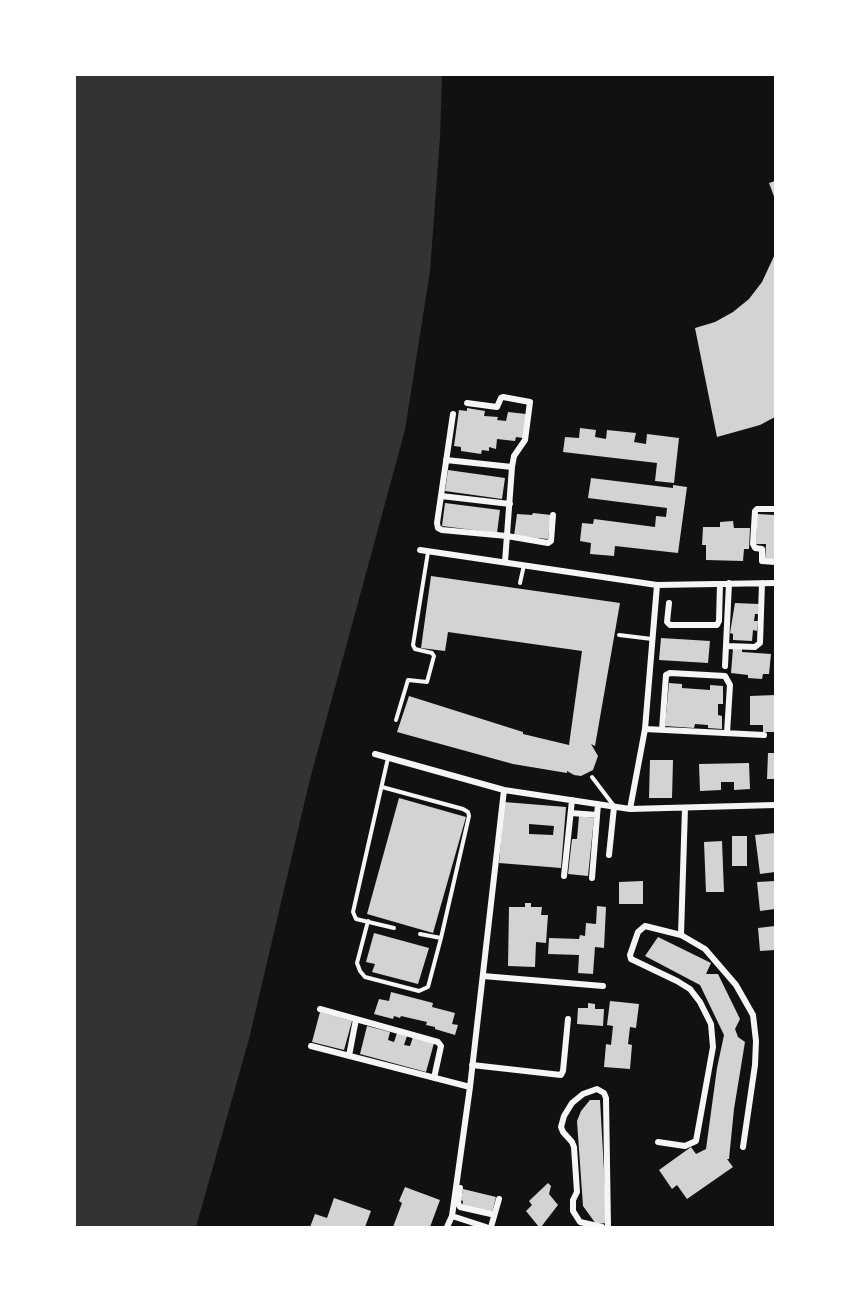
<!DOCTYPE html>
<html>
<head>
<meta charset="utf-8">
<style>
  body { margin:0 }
  #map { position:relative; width:850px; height:1302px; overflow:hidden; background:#111; font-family:"Roboto Condensed",sans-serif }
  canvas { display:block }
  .frame { position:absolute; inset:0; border:76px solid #fff; pointer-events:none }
</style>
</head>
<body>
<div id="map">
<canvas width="850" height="1302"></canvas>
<div class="frame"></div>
</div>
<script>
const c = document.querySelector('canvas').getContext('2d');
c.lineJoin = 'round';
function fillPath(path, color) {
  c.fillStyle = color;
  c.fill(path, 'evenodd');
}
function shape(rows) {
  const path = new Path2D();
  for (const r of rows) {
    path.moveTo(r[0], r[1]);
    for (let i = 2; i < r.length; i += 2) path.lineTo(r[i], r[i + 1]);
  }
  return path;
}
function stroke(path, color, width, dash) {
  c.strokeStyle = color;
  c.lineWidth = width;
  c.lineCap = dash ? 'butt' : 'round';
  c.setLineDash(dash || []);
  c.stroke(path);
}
fillPath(shape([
  [75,75,442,75,440,137,430,271,405,430,310,779,249,1039,196,1227,75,1227]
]), '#333');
fillPath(shape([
  [775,181,775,199,769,183],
  [775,254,775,417,760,425,717,437,695,328,715,322,733,312,749,299,762,282],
  [467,408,485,411,484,416,498,417,497,420,506,421,508,412,526,414,523,438,516,437,515,441,497,439,496,449,489,447,489,451,482,450,481,454,461,451,461,447,454,446,459,410,467,411],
  [580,428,596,430,595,437,606,439,607,430,636,433,634,442,646,444,647,434,679,438,674,483,655,481,657,463,563,452,565,437,579,438],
  [448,470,505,478,502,499,445,491],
  [591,478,673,488,673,485,687,487,678,553,615,546,614,556,590,554,591,543,580,541,582,523,593,524,594,519,655,527,656,516,666,517,667,508,588,498],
  [445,503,500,510,497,533,442,526],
  [533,513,551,515,548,539,514,536,517,514,532,515],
  [757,514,775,515,775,560,765,559,766,544,756,544],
  [733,521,734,528,750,528,749,549,744,549,743,561,706,560,706,545,702,545,703,527,720,527,720,522],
  [431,576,620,603,595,746,591,744,598,756,593,770,581,776,574,775,567,771,567,773,513,764,397,732,409,696,523,732,523,734,569,745,582,651,448,632,445,651,421,648],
  [735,603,759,604,758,614,755,614,754,621,758,621,757,631,753,630,752,641,733,640,733,634,730,633],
  [661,638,710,641,708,663,659,660],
  [733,648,742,649,742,652,771,654,769,674,763,674,762,679,748,678,748,675,731,673],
  [669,683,682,684,682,688,710,690,710,685,723,686,723,704,718,704,718,715,722,716,722,729,708,728,708,725,695,724,694,728,665,726],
  [775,695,775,732,763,732,763,725,750,725,750,696],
  [768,753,775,753,775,779,767,779],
  [650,760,673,760,672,798,649,798],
  [749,763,750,789,734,790,734,782,721,782,721,790,700,791,699,764],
  [399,798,466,817,433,933,367,914],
  [504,802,566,807,561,868,499,863],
  [529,824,554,826,553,835,529,834],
  [579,816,594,818,588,876,568,874,572,839,577,839],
  [775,833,775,872,760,874,755,835],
  [732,836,747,836,747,866,732,866],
  [722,841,724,892,706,892,704,842],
  [643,881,643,904,619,904,619,882],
  [775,881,775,909,760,911,757,882],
  [525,903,531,903,531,907,542,907,541,915,548,915,546,943,536,942,535,967,508,966,509,907,525,907],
  [597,906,606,907,604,948,595,947,593,974,578,973,579,955,548,954,549,938,579,939,580,935,585,936,586,923,596,924],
  [775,926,775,950,760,951,758,928],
  [374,933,429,948,418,984,372,972,375,964,366,962],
  [658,937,711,963,706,974,718,974,740,1019,735,1029,738,1037,745,1042,734,1109,729,1159,727,1159,733,1167,687,1199,677,1185,672,1189,659,1170,691,1147,696,1154,706,1149,717,1068,724,1035,700,985,645,956],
  [391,992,433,1003,432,1007,455,1013,452,1024,458,1025,455,1035,435,1029,435,1027,426,1025,427,1022,401,1016,400,1018,394,1016,393,1019,374,1014,379,999,389,1001],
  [610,1001,639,1004,636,1028,630,1027,628,1044,632,1045,630,1069,604,1067,606,1044,611,1045,613,1026,607,1025],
  [588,1003,595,1004,595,1009,604,1009,603,1026,577,1024,578,1008,588,1008],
  [320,1012,352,1021,344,1050,312,1042],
  [367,1026,390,1032,388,1040,394,1042,397,1033,407,1036,404,1045,410,1046,413,1037,434,1043,426,1072,360,1054],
  [590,1100,600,1100,607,1223,596,1224,583,1206,577,1121,581,1111],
  [548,1183,551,1186,549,1194,558,1205,541,1227,539,1227,526,1211,532,1205,529,1201],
  [405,1187,440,1200,430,1227,393,1227,402,1203,399,1201],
  [463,1189,496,1197,492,1213,462,1206,463,1201,461,1200],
  [334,1198,371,1211,365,1227,310,1227,315,1214,327,1218]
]), '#d3d3d3');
stroke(shape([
  [520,583,524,565],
  [619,635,652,639],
  [396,720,408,680,427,682,434,656,432,653,415,649,413,645,428,552],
  [388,758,353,912,356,919,394,928],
  [592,777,614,806],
  [382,787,463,809,468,812,469,816,441,938,420,934],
  [368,921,357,963,360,971,365,977,419,991,428,987,441,938]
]), '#f5f5f5', 4);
stroke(shape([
  [467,403,497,407,501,398,503,397,530,402,525,440,514,456,512,467,505,562],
  [453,414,437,523,438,528,442,530,507,536,548,543,551,541,553,515],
  [446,460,512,467],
  [441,496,510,504],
  [775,509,757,509,755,511,753,544,755,548,762,549,762,561,775,562],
  [420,550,657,585,775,583],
  [669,603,667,622,670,625,717,625,719,621,720,584],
  [726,646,755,647,760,643,762,583],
  [725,666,729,583],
  [645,729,764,735],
  [662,730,666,675,670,673,725,676,730,685,727,733],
  [375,754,504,790,630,809,775,805],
  [685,808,681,935,705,949,736,985,753,1015,756,1041,755,1065,743,1147],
  [630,809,645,729,657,585],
  [571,813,597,815],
  [609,855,614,807],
  [564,876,572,800],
  [592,878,598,804],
  [483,976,603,986],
  [320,1009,438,1042,441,1046,434,1078],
  [311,1046,470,1087],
  [349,1056,356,1019],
  [472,1065,561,1075,563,1071,568,1019],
  [658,1142,685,1146,696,1141,713,1047,711,1024,700,1002,690,989,677,981,631,959,630,955,638,932,645,926,681,935],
  [460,1188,458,1203,460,1207,491,1214],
  [452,1216,486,1227],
  [447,1227,452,1216,470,1087,504,790],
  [491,1227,499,1199],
  [602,1227,580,1222,573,1211,573,1200,577,1192,574,1147,572,1142,563,1132,561,1127,564,1116,572,1103,583,1094,597,1089,604,1093,606,1098,608,1227]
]), '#f5f5f5', 6);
</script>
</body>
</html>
